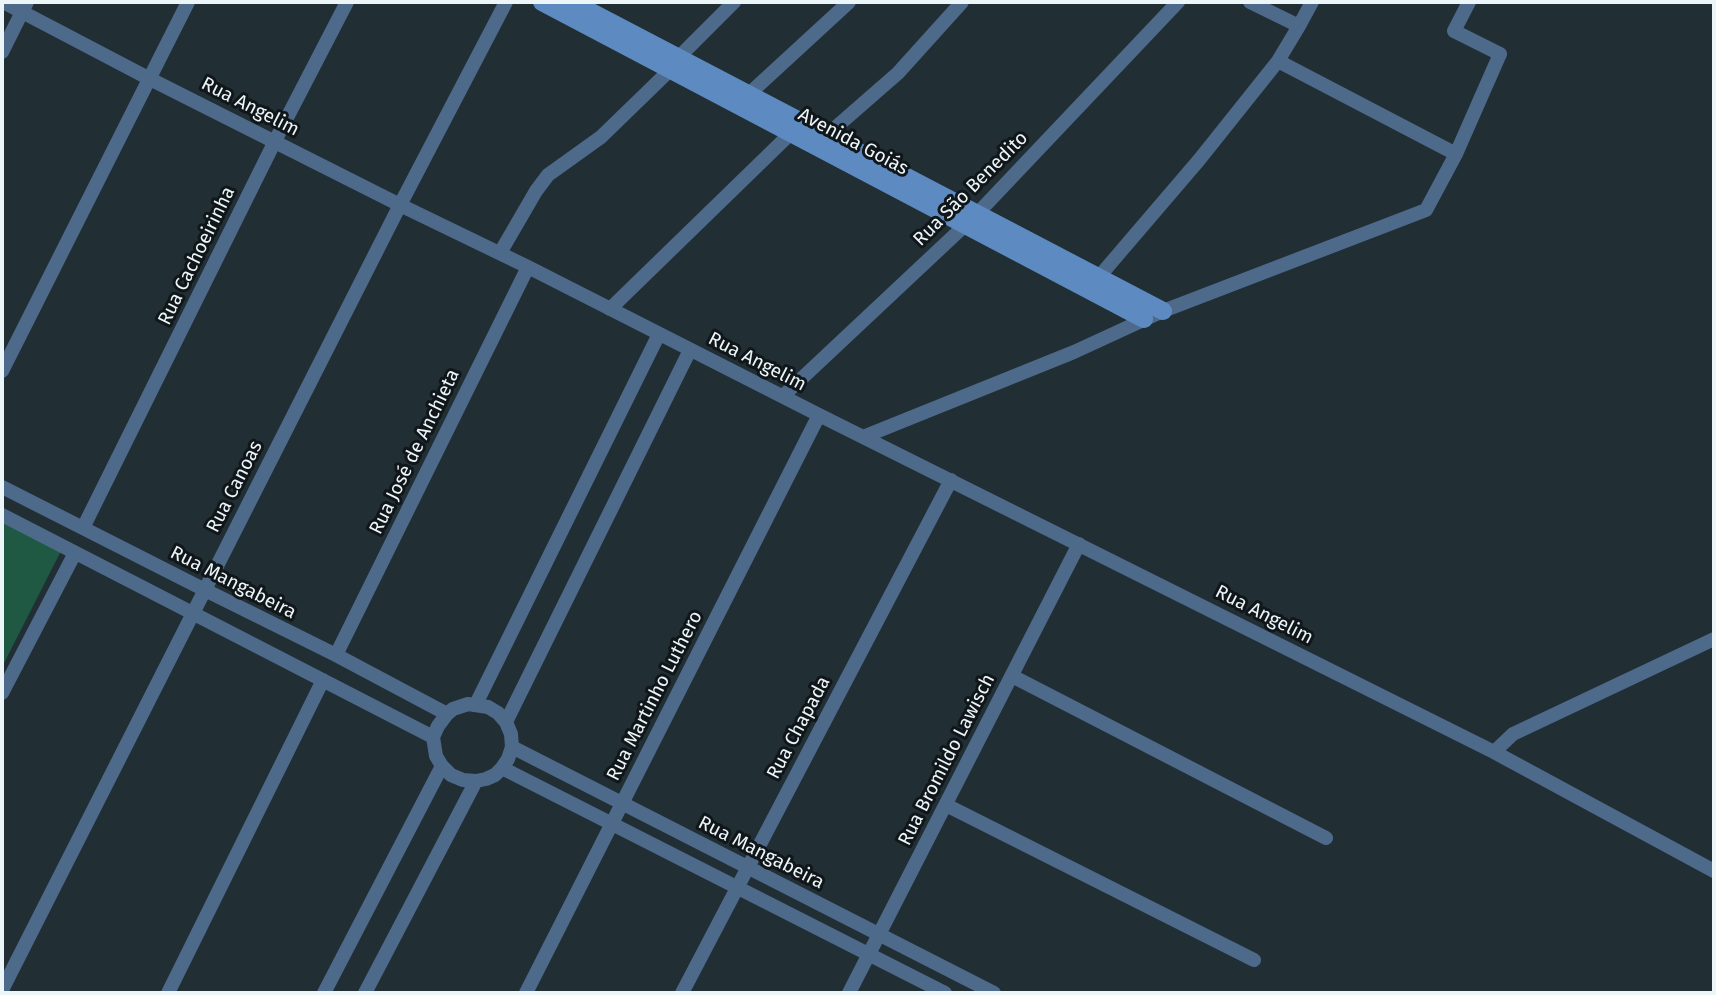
<!DOCTYPE html>
<html>
<head>
<meta charset="utf-8">
<style>
  body { margin:0 }
  #map { position:relative; width:1716px; height:995px; overflow:hidden; background:#212f35; font-family:"Fira Sans",sans-serif }
  canvas { display:block }
  .frame { position:absolute; inset:0; border:4px solid #ecf6f9; pointer-events:none }
</style>
</head>
<body>
<div id="map">
<canvas width="1716" height="995"></canvas>
<div class="frame"></div>
</div>
<script>
const c = document.querySelector('canvas').getContext('2d');
c.lineJoin = 'round';
function fillPath(path, color) {
  c.fillStyle = color;
  c.fill(path, 'evenodd');
}
function shape(rows) {
  const path = new Path2D();
  for (const r of rows) {
    path.moveTo(r[0], r[1]);
    for (let i = 2; i < r.length; i += 2) path.lineTo(r[i], r[i + 1]);
  }
  return path;
}
function stroke(path, color, width, dash) {
  c.strokeStyle = color;
  c.lineWidth = width;
  c.lineCap = dash ? 'butt' : 'round';
  c.setLineDash(dash || []);
  c.stroke(path);
}
function label(font, color, halo, rows, align = 'center') {
  c.font = font + ' "Fira Sans",sans-serif';
  c.lineWidth = 6;
  c.setLineDash([]);
  c.textBaseline = 'middle';
  c.strokeStyle = halo;
  c.fillStyle = color;
  for (const [text, x, y, turn = 0] of rows) {
    c.save();
    c.translate(x, y);
    c.rotate((+turn || 0) * Math.PI / 180);
    c.textAlign = isNaN(turn) ? turn : align;
    if (halo) c.strokeText(text, 0, 0);
    c.fillText(text, 0, 0);
    c.restore();
  }
}
fillPath(shape([
  [2,519,62,549,2,667]
]), '#1f5943');
stroke(shape([
  [3,2,150,79,400,205,528,267,819,415,1494,752,1714,871],
  [1250,2,1299,26],
  [2,52,27,2],
  [1278,61,1456,154],
  [749,94,849,2],
  [827,135,898,73,962,2],
  [500,253,536,191,548,175,601,137,670,70,679,57,734,2],
  [1092,285,1199,160,1278,61,1299,26,1312,2],
  [610,309,791,133],
  [2,371,188,2],
  [783,396,977,214,1178,2],
  [863,437,1074,352,1163,311,1426,210,1456,154,1500,54,1454,31,1469,2],
  [2,487,205,590,336,655,447,714],
  [2,515,433,737],
  [83,528,275,141,347,2],
  [336,655,528,267],
  [1012,676,1326,838],
  [2,693,75,553],
  [468,704,488,707,498,713,506,722,511,734,512,747,508,759,502,768,495,775,486,779,476,781,463,780,451,775,442,766,436,756,433,737,438,726,447,714,453,709,468,704],
  [476,704,659,334],
  [506,722,690,350],
  [512,747,994,993],
  [1494,752,1513,734,1714,639],
  [502,768,945,993],
  [946,805,1254,960],
  [2,990,400,205,506,2],
  [168,993,323,680],
  [324,993,442,766],
  [365,993,476,781],
  [526,993,819,415],
  [682,993,951,480],
  [849,993,1079,544]
]), '#4d6a8b', 14);
stroke(shape([
  [542,2,1144,319],
  [572,2,1163,311]
]), '#5d8bc1', 18);
label('19px', '#ecf6f9', '#101619', [
  ["Rua Angelim",250,107,27],
  ["Avenida Goiás",853,142,28],
  ["Rua São Benedito",971,189,-45],
  ["Rua Cachoeirinha",197,256,-64],
  ["Rua Angelim",757,362,27],
  ["Rua José de Anchieta",415,452,-64],
  ["Rua Canoas",235,487,-63],
  ["Rua Mangabeira",233,583,27],
  ["Rua Angelim",1264,615,27],
  ["Rua Martinho Luthero",655,696,-63],
  ["Rua Chapada",799,728,-62],
  ["Rua Bromildo Lawisch",947,760,-63],
  ["Rua Mangabeira",761,853,27]
]);
</script>
</body>
</html>
